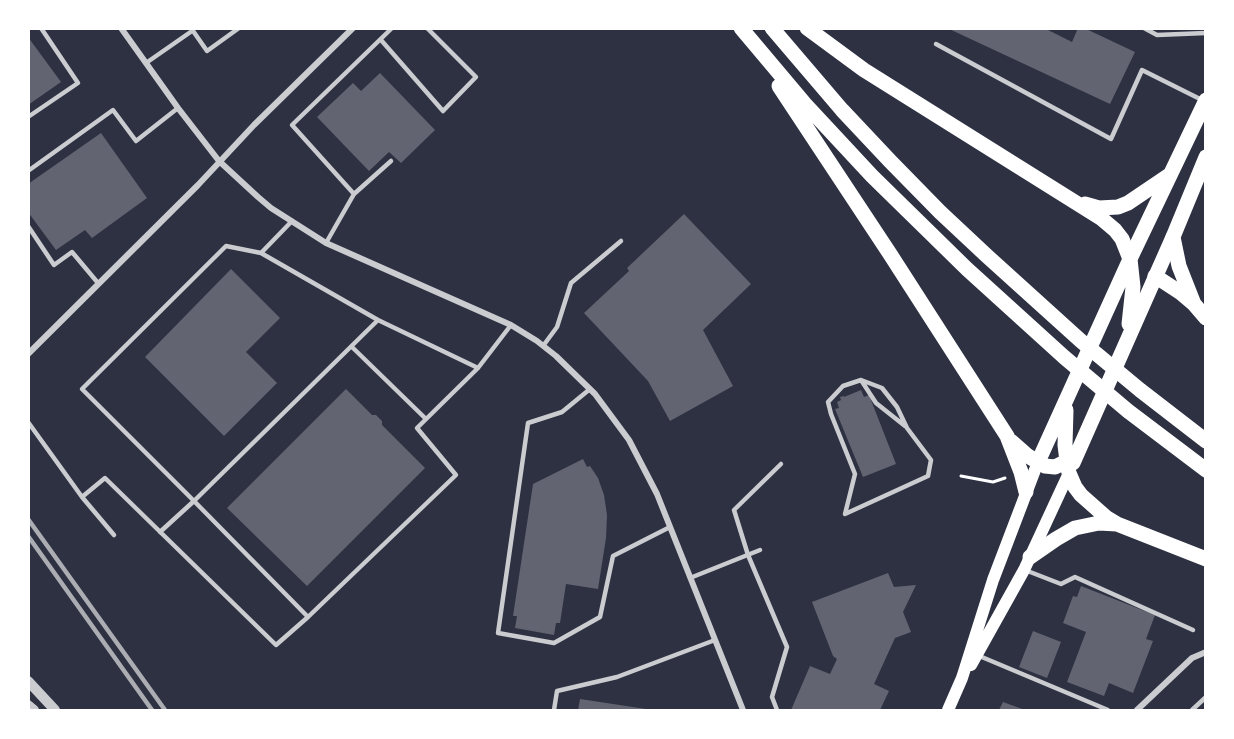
<!DOCTYPE html>
<html>
<head>
<meta charset="utf-8">
<style>
  body { margin:0 }
  #map { position:relative; width:1234px; height:739px; overflow:hidden; background:#2d3142; font-family:Cabin,sans-serif }
  canvas { display:block }
  .frame { position:absolute; inset:0; border:30px solid #fff; pointer-events:none }
</style>
</head>
<body>
<div id="map">
<canvas width="1234" height="739"></canvas>
<div class="frame"></div>
</div>
<script>
const c = document.querySelector('canvas').getContext('2d');
c.lineJoin = 'round';
function fillPath(path, color) {
  c.fillStyle = color;
  c.fill(path, 'evenodd');
}
function shape(rows) {
  const path = new Path2D();
  for (const r of rows) {
    path.moveTo(r[0], r[1]);
    for (let i = 2; i < r.length; i += 2) path.lineTo(r[i], r[i + 1]);
  }
  return path;
}
function stroke(path, color, width, dash) {
  c.strokeStyle = color;
  c.lineWidth = width;
  c.lineCap = dash ? 'butt' : 'round';
  c.setLineDash(dash || []);
  c.stroke(path);
}
fillPath(shape([
  [947,28,1044,28,1072,42,1078,28,1084,28,1135,52,1110,104],
  [28,37,61,82,28,105],
  [380,73,435,130,401,163,389,152,369,171,317,117,353,83,361,91],
  [101,133,147,198,92,238,85,230,56,250,28,212,28,184],
  [684,214,751,284,703,330,733,386,670,421,648,381,584,313,629,271,627,268],
  [231,269,280,318,246,352,277,383,224,436,145,357],
  [346,389,372,415,376,415,382,421,382,425,425,468,307,586,227,508],
  [861,390,864,397,869,395,896,464,863,477,835,409,839,408,837,402,841,400,840,397,844,396,844,397],
  [583,459,587,467,590,466,598,478,604,495,607,515,606,538,598,589,566,584,560,623,556,623,554,635,515,628,517,616,513,616,533,484],
  [888,573,894,587,916,585,903,612,911,632,895,638,874,684,889,691,880,710,791,710,810,666,830,674,837,659,833,656,812,602],
  [1081,586,1155,615,1146,639,1153,641,1133,693,1109,683,1104,696,1067,682,1086,632,1063,623,1073,596,1077,597],
  [1033,631,1061,642,1047,678,1019,667],
  [580,699,646,709,646,710,578,710],
  [1003,702,1025,710,999,710]
]), '#626471');
stroke(shape([
  [961,476,993,482,1005,478]
]), '#fff', 3);
stroke(shape([
  [191,28,207,51,239,28],
  [1144,28,1157,35,1206,33],
  [381,40,443,111,476,77,427,28],
  [936,44,1111,139,1142,70,1202,100],
  [146,63,192,31],
  [28,117,78,83,41,28],
  [28,171,113,110,136,141,178,108],
  [354,194,292,125,392,28],
  [28,226,54,265,72,252,98,283],
  [326,243,354,194,391,161],
  [261,253,292,221],
  [378,320,478,368],
  [543,346,557,327,571,283,621,241],
  [352,347,426,419],
  [861,380,882,388,897,407,907,428,931,460,928,476,845,514,855,474,831,414,828,402,843,386,861,380],
  [861,380,876,403,905,426],
  [590,389,562,412,528,423,498,633,554,643,600,617,613,556,670,527],
  [28,422,82,497,114,535],
  [82,497,105,478,276,645,308,617,194,501,82,389,226,246,261,253,378,320,194,501,160,532],
  [1025,570,1061,584,1075,577,1193,630],
  [690,578,760,550],
  [308,617,456,475,417,428,478,368,511,325],
  [977,655,1108,710],
  [554,710,557,691,617,677,715,640],
  [777,710,772,697,787,647,748,555,734,510,781,464],
  [1192,710,1206,697]
]), '#caccd0', 4.5);
stroke(shape([
  [121,28,178,108,219,161,258,197,271,208,326,243,511,325,537,341,556,356,595,394,629,440,657,494,743,710],
  [28,354,198,185,254,125,353,28],
  [1137,710,1192,658,1206,652]
]), '#caccd0', 6);
stroke(shape([
  [28,681,55,710],
  [28,705,34,710]
]), '#caccd0', 10);
stroke(shape([
  [971,665,1024,570,1069,473],
  [948,710,962,678,993,580,1038,462]
]), '#fff', 12);
stroke(shape([
  [1129,324,1133,287,1130,259],
  [1066,410,1065,445,1068,469],
  [1077,454,1067,461,1055,467,1045,466,1038,462,1130,259,1206,100],
  [1073,463,1173,237,1206,157]
]), '#fff', 15);
stroke(shape([
  [741,28,805,104,872,176,967,269,1064,357,1128,411,1206,470],
  [772,28,842,110,890,161,940,212,987,256,1081,341,1140,390,1206,441],
  [807,28,864,70,1102,219,1115,230,1122,239,1130,259],
  [779,86,890,254,1007,436,1021,472,1026,492],
  [1085,204,1099,208,1118,207,1128,203,1168,176],
  [1173,237,1179,266,1194,304],
  [1155,276,1181,293,1194,304,1206,318],
  [1011,441,1028,456,1038,462],
  [1069,473,1075,487,1081,495,1107,518,1117,524,1206,559],
  [1030,557,1056,539,1075,528,1099,523,1117,524]
]), '#fff', 15);
stroke(shape([
  [28,519,165,710],
  [28,536,152,710]
]), '#abadb3', 4.5);
</script>
</body>
</html>
